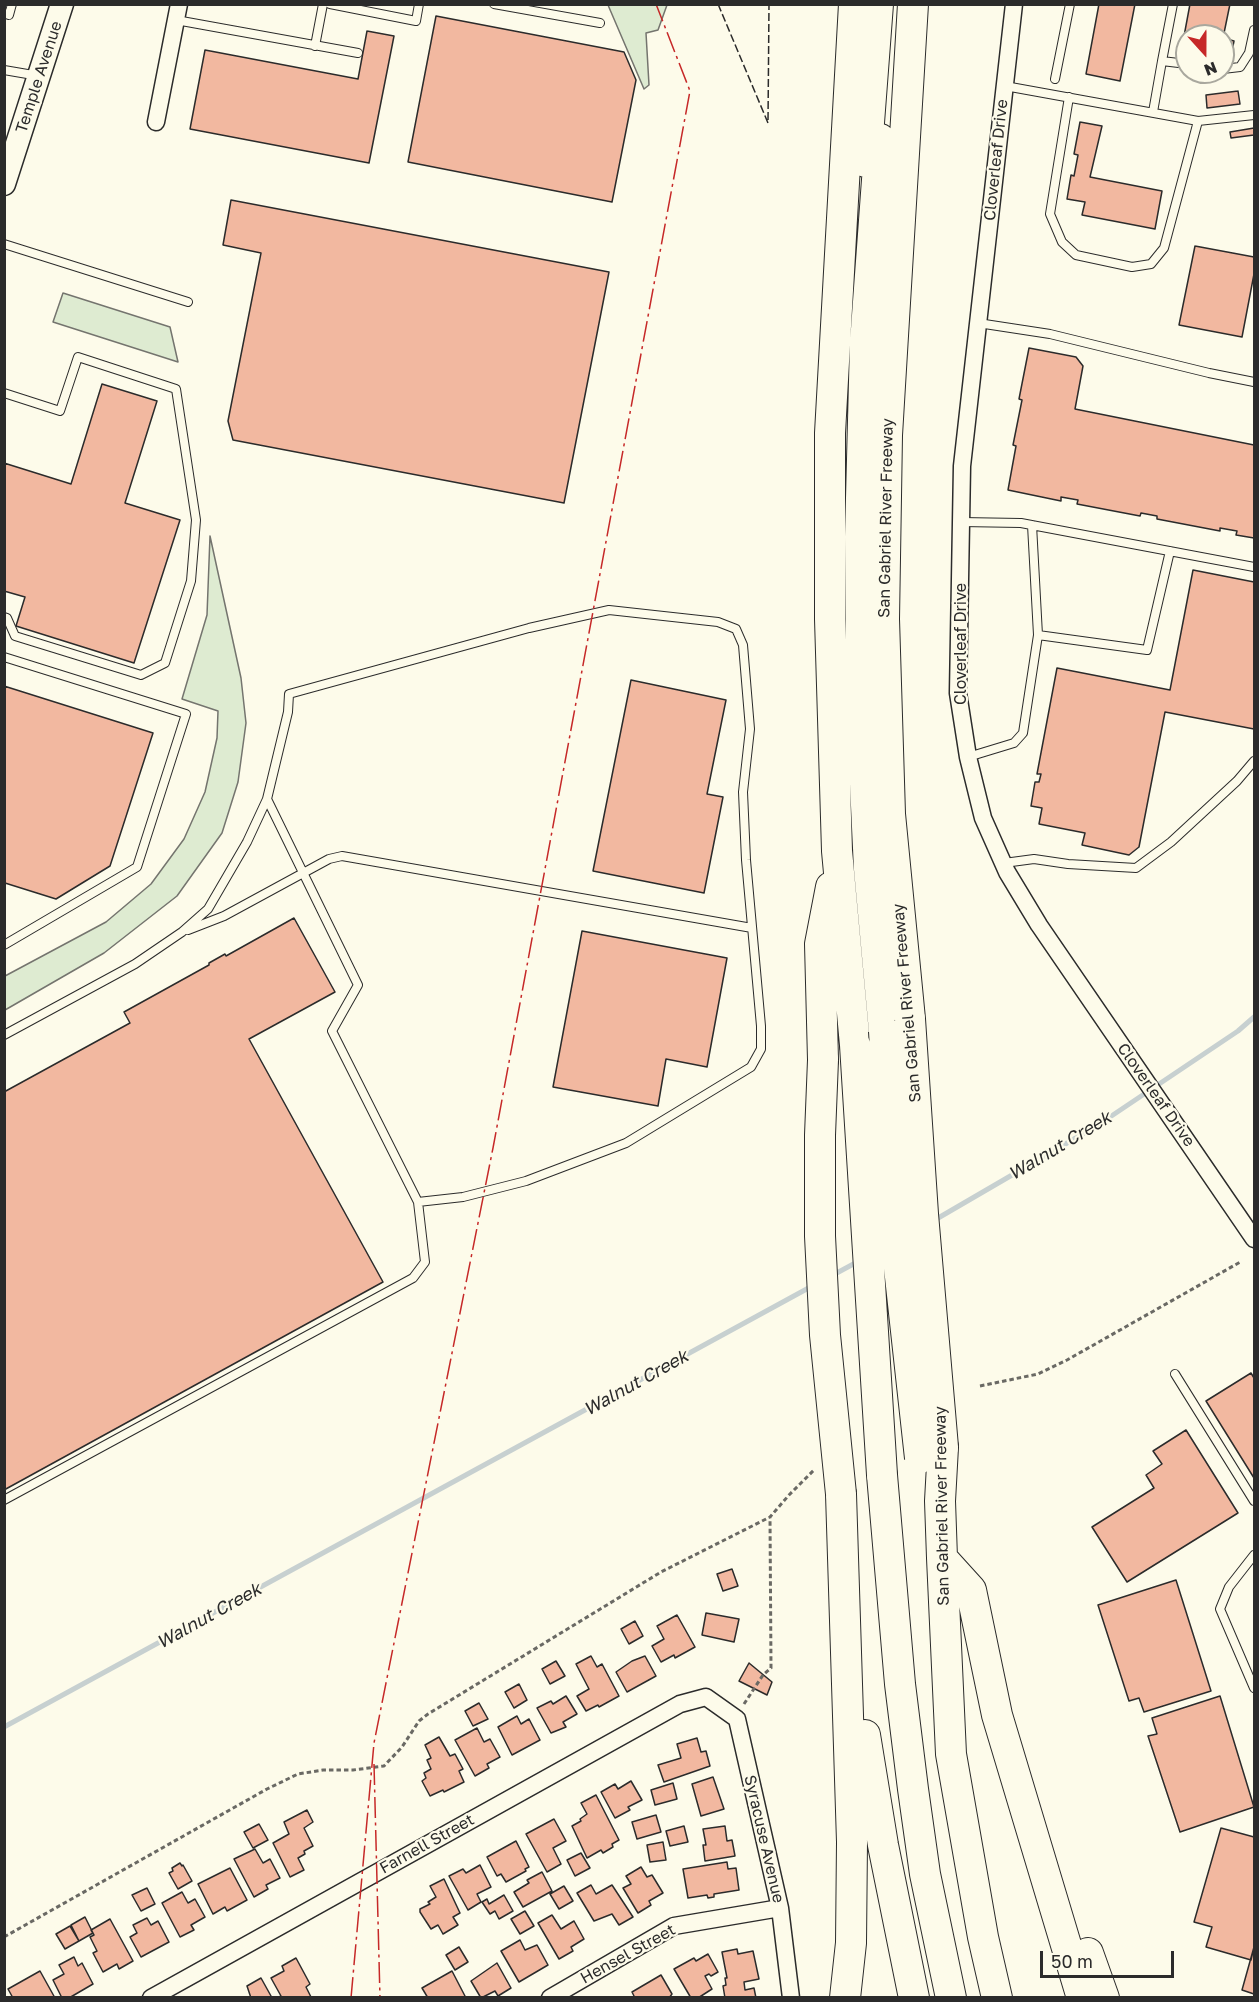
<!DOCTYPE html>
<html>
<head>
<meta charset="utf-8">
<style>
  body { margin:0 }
  #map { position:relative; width:1259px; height:2002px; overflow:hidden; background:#fdfbea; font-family:"Golos Text",sans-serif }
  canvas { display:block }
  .frame { position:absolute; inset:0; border:6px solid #2b2b2b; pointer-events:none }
  .north { position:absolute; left:1175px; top:24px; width:60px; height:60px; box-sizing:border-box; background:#fdfbea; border:2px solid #a9a89e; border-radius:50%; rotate:159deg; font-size:16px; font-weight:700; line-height:24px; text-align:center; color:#2b2b2b }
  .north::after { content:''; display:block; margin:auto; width:21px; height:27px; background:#c62828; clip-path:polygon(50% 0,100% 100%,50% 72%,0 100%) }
  .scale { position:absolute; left:1040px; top:1951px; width:134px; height:27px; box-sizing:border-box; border:3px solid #2b2b2b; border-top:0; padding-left:8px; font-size:18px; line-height:21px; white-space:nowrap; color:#2b2b2b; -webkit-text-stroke:4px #fdfbea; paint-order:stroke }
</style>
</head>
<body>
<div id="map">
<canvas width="1259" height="2002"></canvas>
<div class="frame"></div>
<div class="north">N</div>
<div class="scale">50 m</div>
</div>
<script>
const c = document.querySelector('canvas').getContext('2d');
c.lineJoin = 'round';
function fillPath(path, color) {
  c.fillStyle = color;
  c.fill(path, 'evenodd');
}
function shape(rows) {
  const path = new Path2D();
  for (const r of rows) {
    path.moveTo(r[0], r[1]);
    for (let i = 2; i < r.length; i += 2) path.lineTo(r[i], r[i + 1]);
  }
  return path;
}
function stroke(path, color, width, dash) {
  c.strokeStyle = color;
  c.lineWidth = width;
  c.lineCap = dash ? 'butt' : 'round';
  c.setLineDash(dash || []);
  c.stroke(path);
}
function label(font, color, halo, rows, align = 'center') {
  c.font = font + ' "Golos Text",sans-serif';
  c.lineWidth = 4.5;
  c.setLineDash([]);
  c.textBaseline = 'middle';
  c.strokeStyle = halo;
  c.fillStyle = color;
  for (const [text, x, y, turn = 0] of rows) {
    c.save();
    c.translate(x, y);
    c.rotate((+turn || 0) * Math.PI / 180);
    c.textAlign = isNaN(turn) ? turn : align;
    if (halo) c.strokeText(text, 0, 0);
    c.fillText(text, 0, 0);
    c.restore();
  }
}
const green = shape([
  [608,5,667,5,658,30,646,33,649,85,644,89,608,5],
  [63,293,170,327,178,362,53,322,63,293],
  [210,536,241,678,246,723,238,782,222,833,177,896,104,953,5,1010,5,976,106,922,151,884,184,839,205,792,217,738,218,711,182,699,207,615,210,536]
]);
fillPath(green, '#deebd1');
stroke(green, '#74746e', 1.5);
stroke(shape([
  [933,1221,1098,1125,1238,1031,1254,1017],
  [833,1275,859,1261],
  [4,1727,814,1285]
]), '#c7d0d0', 5);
const building = shape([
  [1099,4,1135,4,1120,81,1086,74,1099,4],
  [1190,4,1230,4,1223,38,1234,41,1231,56,1223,55,1223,36,1187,36,1187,48,1182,47,1190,4],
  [436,16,624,52,636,80,612,202,408,162,436,16],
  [367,31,394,36,369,163,190,129,205,50,358,79,367,31],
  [1238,91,1240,104,1207,108,1206,95,1238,91],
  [1080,122,1102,126,1090,177,1162,191,1155,229,1082,215,1085,202,1067,199,1071,175,1074,176,1078,155,1074,154,1080,122],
  [1254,128,1254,135,1231,138,1230,132,1254,128],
  [231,200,609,272,564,503,233,440,228,421,261,253,223,245,231,200],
  [1195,246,1254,257,1254,274,1242,337,1179,325,1195,246],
  [1029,348,1076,357,1083,366,1075,409,1254,445,1254,538,1236,535,1237,531,1220,528,1220,531,1157,519,1157,516,1141,513,1140,516,1077,504,1078,500,1061,497,1061,501,1008,490,1016,446,1013,445,1022,400,1019,399,1029,348],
  [102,384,157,401,125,503,180,520,134,663,16,626,25,597,4,591,4,463,71,484,102,384],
  [1193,570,1254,582,1254,729,1165,712,1139,847,1129,855,1082,845,1085,833,1039,824,1042,808,1031,806,1035,782,1039,782,1041,774,1037,774,1057,668,1170,690,1193,570],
  [631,680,726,700,707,794,723,797,704,893,593,871,631,680],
  [4,686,153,733,110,866,56,899,5,883,4,886,4,686],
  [294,918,335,992,249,1039,383,1282,4,1490,4,1092,130,1023,124,1012,209,965,209,963,225,954,226,956,294,918],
  [582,931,727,958,707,1067,666,1059,658,1106,553,1087,582,931],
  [1251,1373,1254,1378,1254,1478,1206,1401,1251,1373],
  [1186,1430,1238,1513,1127,1582,1092,1527,1154,1488,1146,1475,1162,1464,1153,1451,1186,1430],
  [732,1569,738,1586,723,1591,717,1574,732,1569],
  [1176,1580,1211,1691,1144,1712,1139,1698,1129,1701,1098,1605,1176,1580],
  [706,1613,739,1619,734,1642,702,1635,706,1613],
  [677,1615,695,1647,675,1658,674,1655,661,1662,652,1646,664,1639,657,1626,677,1615],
  [635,1621,643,1636,629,1644,621,1629,635,1621],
  [591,1656,597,1667,602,1664,619,1696,599,1707,598,1705,586,1711,577,1696,589,1689,576,1664,591,1656],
  [645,1656,656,1676,627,1692,616,1672,632,1661,645,1656],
  [556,1661,565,1676,550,1684,542,1669,556,1661],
  [749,1663,772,1682,767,1695,739,1681,749,1663],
  [519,1684,527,1700,514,1708,505,1692,519,1684],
  [566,1696,577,1714,563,1722,566,1727,551,1733,537,1708,551,1701,553,1704,566,1696],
  [1220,1696,1254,1807,1180,1832,1148,1736,1157,1734,1152,1718,1220,1696],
  [479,1703,488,1719,473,1726,465,1711,479,1703],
  [517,1716,521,1724,529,1719,540,1740,512,1755,498,1727,517,1716],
  [477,1728,484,1742,490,1739,500,1757,487,1764,489,1768,475,1776,455,1740,477,1728],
  [439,1737,450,1756,455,1754,463,1769,459,1771,464,1782,444,1792,443,1790,430,1796,422,1781,426,1778,424,1773,431,1769,427,1760,431,1758,425,1745,439,1737],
  [697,1738,701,1752,706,1751,710,1766,664,1782,658,1765,681,1758,677,1744,697,1738],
  [713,1777,724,1809,701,1816,692,1784,713,1777],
  [631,1781,642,1800,628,1807,630,1810,615,1818,601,1792,615,1784,618,1789,631,1781],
  [673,1783,677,1799,655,1805,651,1790,673,1783],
  [596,1795,619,1840,612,1844,613,1847,603,1853,601,1850,587,1858,572,1826,581,1821,580,1819,587,1814,581,1803,596,1795],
  [307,1810,313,1822,304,1828,313,1846,304,1851,305,1854,298,1858,304,1870,290,1877,273,1843,289,1834,284,1822,307,1810],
  [656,1815,661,1832,637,1839,632,1822,656,1815],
  [554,1819,566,1841,553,1848,561,1864,547,1872,526,1834,554,1819],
  [259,1824,268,1840,253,1848,244,1832,259,1824],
  [684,1826,688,1842,670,1846,666,1831,684,1826],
  [725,1826,727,1841,732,1840,735,1856,705,1861,703,1845,706,1845,703,1829,725,1826],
  [1221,1828,1254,1837,1254,1947,1251,1960,1206,1947,1212,1927,1194,1922,1221,1828],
  [516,1841,529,1867,525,1869,526,1871,506,1882,501,1874,497,1876,487,1857,516,1841],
  [663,1842,666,1860,650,1862,647,1845,663,1842],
  [255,1849,263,1863,270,1859,280,1878,266,1885,268,1889,254,1897,234,1859,255,1849],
  [581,1853,590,1868,575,1876,567,1860,581,1853],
  [727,1862,728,1869,736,1868,739,1890,714,1894,714,1897,708,1898,707,1895,688,1898,683,1869,727,1862],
  [180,1863,182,1866,183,1865,192,1881,178,1889,169,1873,173,1871,172,1868,180,1863],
  [480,1865,491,1887,477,1894,481,1902,468,1910,449,1876,463,1869,466,1873,480,1865],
  [641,1867,647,1877,652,1875,663,1893,649,1901,651,1905,638,1913,623,1888,631,1884,626,1876,641,1867],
  [230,1868,247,1900,227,1911,225,1907,213,1914,198,1884,230,1868],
  [542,1872,552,1891,523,1907,514,1892,529,1883,527,1880,542,1872],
  [444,1879,460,1913,453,1917,458,1925,443,1934,438,1925,431,1929,420,1912,420,1909,430,1904,428,1902,436,1897,430,1886,444,1879],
  [591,1885,596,1894,612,1885,633,1917,619,1925,612,1914,594,1921,577,1893,591,1885],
  [564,1886,573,1901,559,1909,550,1894,564,1886],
  [147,1888,155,1904,141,1911,132,1895,147,1888],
  [182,1892,188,1903,195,1899,205,1917,191,1925,194,1930,180,1937,162,1903,182,1892],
  [504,1895,513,1911,499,1919,495,1911,490,1914,482,1902,487,1899,489,1904,504,1895],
  [525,1911,534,1926,520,1934,511,1919,525,1911],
  [552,1915,561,1929,574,1921,584,1939,571,1947,573,1951,559,1959,538,1923,552,1915],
  [85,1917,93,1933,79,1941,71,1925,85,1917],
  [147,1918,151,1925,158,1921,169,1942,141,1957,130,1937,137,1933,133,1925,147,1918],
  [110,1919,133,1961,119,1969,117,1964,103,1972,93,1953,97,1951,90,1937,94,1935,91,1930,110,1919],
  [70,1926,79,1941,65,1949,56,1934,70,1926],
  [520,1940,525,1950,537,1945,548,1965,519,1982,501,1951,520,1940],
  [459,1947,468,1962,455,1970,446,1955,459,1947],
  [1254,1947,1254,1994,1242,1990,1254,1947],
  [737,1949,738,1954,753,1951,759,1979,744,1982,745,1990,754,1988,756,1998,725,1998,723,1986,726,1985,725,1978,727,1978,722,1952,737,1949],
  [708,1954,718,1972,711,1976,709,1974,705,1976,712,1989,698,1998,691,1998,674,1969,694,1958,696,1961,708,1954],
  [74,1957,78,1966,82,1963,93,1984,69,1998,62,1998,53,1980,64,1974,59,1965,74,1957],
  [296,1958,310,1984,306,1987,311,1997,277,1998,281,1996,271,1978,284,1971,282,1966,296,1958],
  [497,1963,511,1988,498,1996,495,1991,481,1998,471,1981,497,1963],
  [40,1971,55,1998,13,1998,8,1989,40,1971],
  [452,1971,466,1998,428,1998,422,1988,452,1971],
  [661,1975,672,1994,669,1998,635,1998,632,1992,661,1975],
  [261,1978,271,1996,270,1998,251,1998,247,1986,261,1978]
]);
fillPath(building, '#f2b8a0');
stroke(building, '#2b2b2b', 1.5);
const service = shape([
  [330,4,416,21,419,4],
  [494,4,600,23],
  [4,13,9,15,12,4],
  [176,20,358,53],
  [315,46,323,4],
  [1162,61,1173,4],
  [1223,69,1240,67,1249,53,1254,30],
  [4,70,39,76],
  [1055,79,1070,4],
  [1005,86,1198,121,1254,115],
  [1069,97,1050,214,1062,242,1076,255,1132,267,1151,264,1164,248,1198,121],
  [1153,112,1162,61,1187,64],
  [4,244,188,302],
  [978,323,1050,334,1209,373,1254,382],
  [4,393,60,411,78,357,176,389,196,520,191,581,165,663,141,675,15,636,7,618,4,617],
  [961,522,1021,523,1254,567],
  [1038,635,1147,650,1170,551],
  [4,657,186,714,137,867,4,945],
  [968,757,1014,743,1023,733,1038,635,1032,525],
  [1004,863,1034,859,1068,864,1136,868,1171,842,1237,781,1254,761],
  [188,930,224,916,329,859,342,856,752,928],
  [4,1035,135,964,182,932,208,909,247,842,267,799,288,712,289,694,529,628,609,610,718,622,736,629,743,645,750,729,743,792,746,860,761,1026,761,1049,751,1067,626,1143,526,1181,463,1197,418,1202],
  [1175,1374,1254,1501],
  [4,1500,413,1278,425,1262,418,1202,332,1031,358,985,267,799],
  [1254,1555,1229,1587,1220,1609,1254,1688]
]);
const minor = shape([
  [1014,4,962,466,958,693,968,757,983,818,1007,872,1039,925,1254,1239],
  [156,122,179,4],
  [151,1998,680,1704,706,1697,737,1719,780,1908,791,1998],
  [550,1998,674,1926,780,1908]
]);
const secondary = shape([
  [4,184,62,4]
]);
const motorway = shape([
  [854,4,830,433,830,619,837,851,855,1045],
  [880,139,865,343,860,537,861,698,869,869,884,1031],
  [866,162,878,4],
  [910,1019,890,814,884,619,887,435,913,4],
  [823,1060,820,944,831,887],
  [943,1447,940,1501,942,1558,951,1754,983,1937,997,1998],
  [882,1475,900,1684,913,1789,925,1874,951,1998],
  [841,1494,852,1842,851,1943,845,1998],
  [942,1558,971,1590,997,1715,1082,1998],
  [865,1735,883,1845,914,1998],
  [1088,1953,1104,1998]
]);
stroke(service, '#2b2b2b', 10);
stroke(minor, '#2b2b2b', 19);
stroke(secondary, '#2b2b2b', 25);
stroke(motorway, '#2b2b2b', 32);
stroke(shape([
  [980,1386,1038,1374,1067,1360,1242,1261],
  [744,1704,763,1675,771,1668,770,1517],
  [4,1937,267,1789,298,1774,323,1770,353,1770,384,1766,402,1747,419,1721,428,1714,661,1572,770,1517,789,1495,815,1469]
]), '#6a6964', 3, [4.5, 3]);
stroke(service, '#fdfbea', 8);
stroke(minor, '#fdfbea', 16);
stroke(secondary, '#fdfbea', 22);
stroke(motorway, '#fdfbea', 30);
const motorwayBridge = shape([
  [910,1019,923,1214,943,1447],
  [884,1031,897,1249,920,1458],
  [855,1045,882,1475],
  [823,1060,820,1135,820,1236,825,1335,841,1494]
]);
stroke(motorwayBridge, '#2b2b2b', 32, []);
stroke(motorwayBridge, '#fdfbea', 30);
stroke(shape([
  [718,4,768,123,769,4]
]), '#2b2b2b', 1.5, [8, 3]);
stroke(shape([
  [374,1764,380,1998],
  [351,1998,374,1743,493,1148,690,91,656,4]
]), '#c62828', 1.5, [21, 4.5, 3, 4.5]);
label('16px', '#2b2b2b', '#fdfbea', [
  ["Temple Avenue",39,77,-72],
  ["Cloverleaf Drive",996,160,-84],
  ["San Gabriel River Freeway",886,518,-89],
  ["Cloverleaf Drive",961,644,-90],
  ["San Gabriel River Freeway",907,1003,-95],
  ["Cloverleaf Drive",1156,1095,55],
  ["San Gabriel River Freeway",942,1506,-91],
  ["Syracuse Avenue",764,1839,77],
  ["Farnell Street",427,1844,-29],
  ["Hensel Street",628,1954,-29]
]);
label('italic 18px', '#2b2b2b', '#fdfbea', [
  ["Walnut Creek",1060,1146,-31],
  ["Walnut Creek",636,1383,-29],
  ["Walnut Creek",209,1616,-29]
]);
</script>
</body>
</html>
